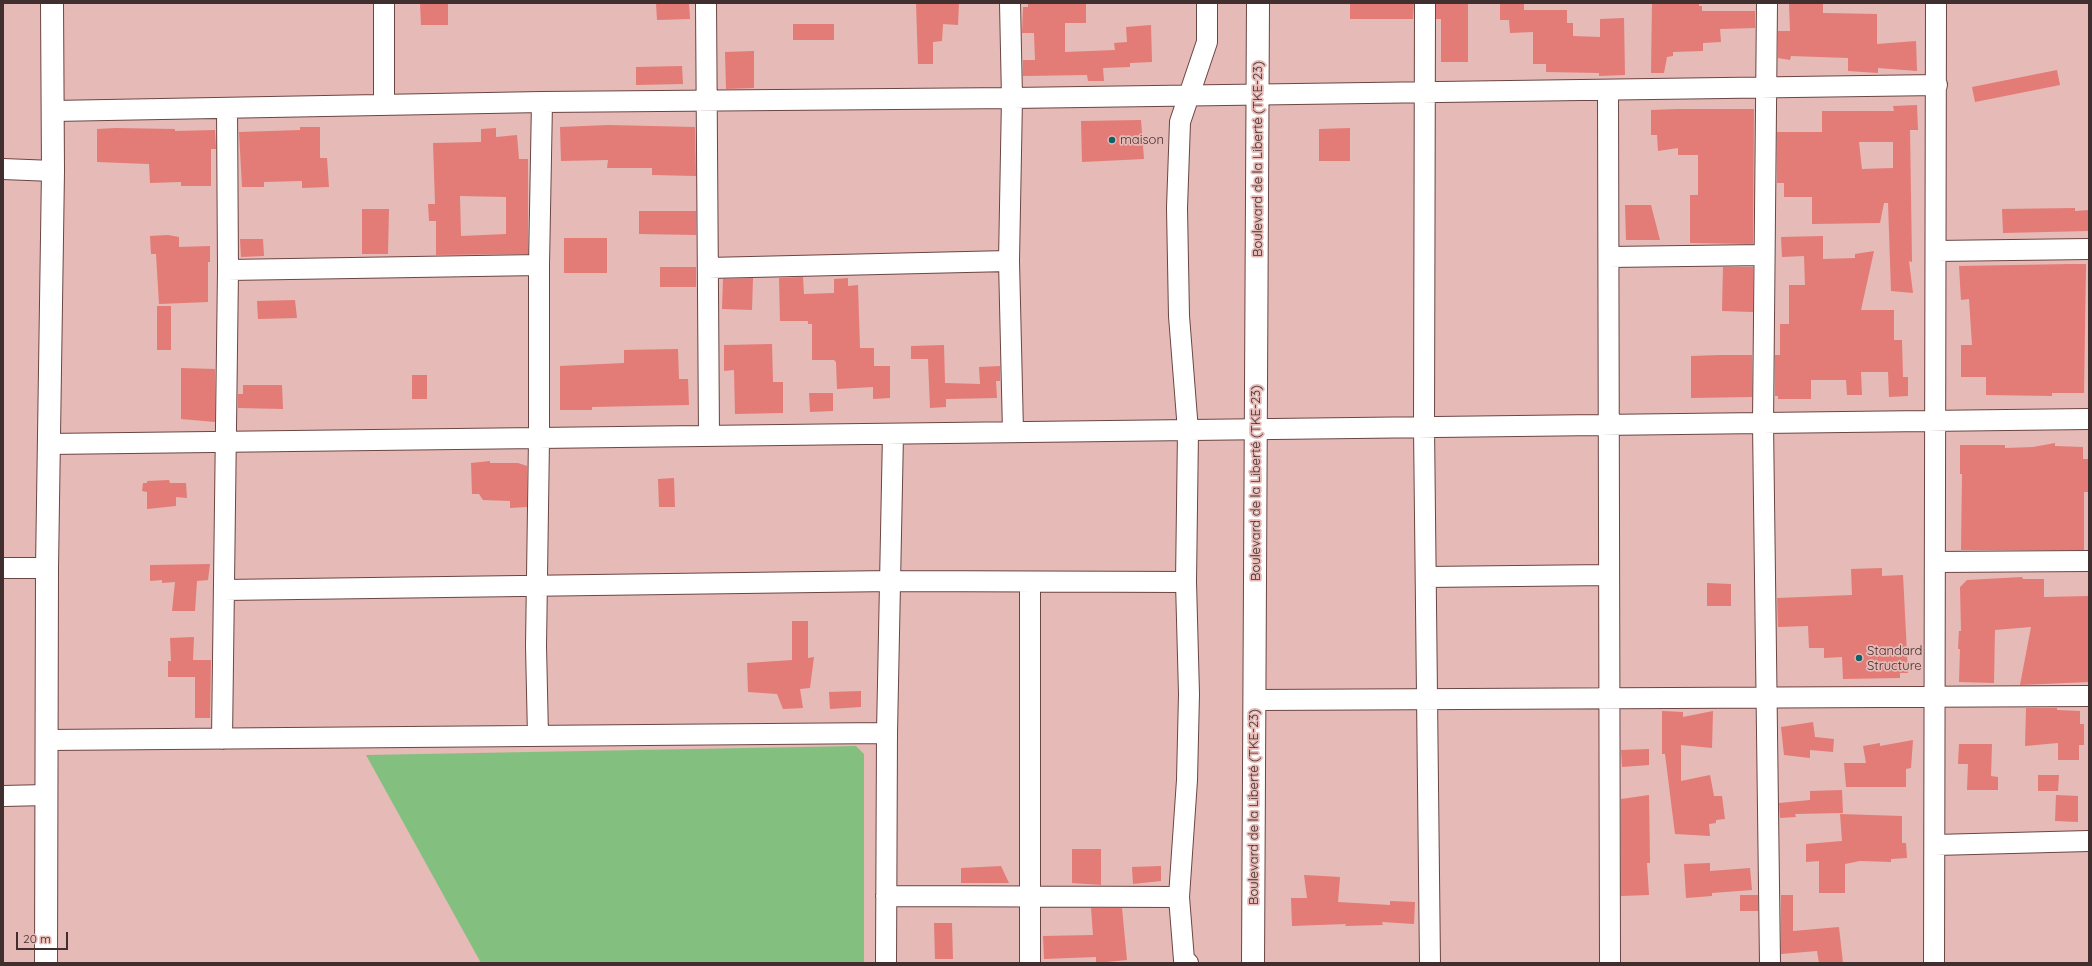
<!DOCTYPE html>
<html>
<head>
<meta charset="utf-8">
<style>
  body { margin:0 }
  #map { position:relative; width:2092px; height:966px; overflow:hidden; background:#e6bab6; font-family:Quicksand,sans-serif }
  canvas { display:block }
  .frame { position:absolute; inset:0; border:4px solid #402f2e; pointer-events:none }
  .scale { position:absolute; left:16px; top:932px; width:52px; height:18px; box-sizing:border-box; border:2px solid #402f2e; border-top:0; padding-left:5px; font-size:12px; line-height:14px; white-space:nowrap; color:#402f2e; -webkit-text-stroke:3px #e6bab6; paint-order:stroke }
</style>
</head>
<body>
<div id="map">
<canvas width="2092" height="966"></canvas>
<div class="frame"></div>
<div class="scale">20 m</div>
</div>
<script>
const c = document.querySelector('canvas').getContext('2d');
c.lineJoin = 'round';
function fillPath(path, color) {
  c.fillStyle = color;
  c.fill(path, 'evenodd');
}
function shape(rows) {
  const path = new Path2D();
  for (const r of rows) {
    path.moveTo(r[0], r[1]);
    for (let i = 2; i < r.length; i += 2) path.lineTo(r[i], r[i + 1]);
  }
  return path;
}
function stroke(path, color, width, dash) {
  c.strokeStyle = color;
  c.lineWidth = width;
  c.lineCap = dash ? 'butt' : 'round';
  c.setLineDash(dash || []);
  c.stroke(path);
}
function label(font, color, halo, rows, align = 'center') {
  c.font = font + ' Quicksand,sans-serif';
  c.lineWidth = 3.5;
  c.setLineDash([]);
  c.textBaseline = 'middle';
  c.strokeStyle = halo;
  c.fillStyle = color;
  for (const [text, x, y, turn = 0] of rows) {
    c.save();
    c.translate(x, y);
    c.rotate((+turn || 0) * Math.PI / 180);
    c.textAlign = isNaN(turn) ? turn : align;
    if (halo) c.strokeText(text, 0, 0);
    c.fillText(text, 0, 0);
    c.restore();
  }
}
fillPath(shape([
  [856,746,864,754,864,963,481,963,366,755]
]), '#83c080');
fillPath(shape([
  [420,3,448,3,448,25,421,25],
  [656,3,689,3,690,19,657,20],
  [916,3,959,3,958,25,943,24,942,41,933,42,933,64,918,64],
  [1028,3,1086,3,1086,23,1065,23,1065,52,1115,50,1114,43,1127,42,1126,27,1151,25,1152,62,1130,63,1130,67,1103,68,1104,81,1088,81,1087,75,1023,76,1023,60,1035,60,1034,33,1022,33,1023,7,1028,7],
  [1350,3,1414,3,1413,19,1350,19],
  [1436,3,1468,3,1468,62,1441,62,1441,19,1436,19],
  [1500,3,1524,3,1524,10,1567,10,1567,23,1573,23,1573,36,1600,37,1600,19,1624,18,1625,75,1599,76,1599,73,1546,72,1546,64,1533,64,1533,32,1510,33,1509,20,1500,20],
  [1652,3,1699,3,1699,6,1702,6,1702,11,1755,11,1755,28,1720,29,1721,42,1703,43,1703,51,1673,52,1673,56,1667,57,1664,73,1651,73],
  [1789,3,1823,3,1823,13,1877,14,1877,44,1916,41,1917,71,1878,68,1878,73,1848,71,1848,58,1791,56,1790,60,1778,58,1778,31,1790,31],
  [793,24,834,24,834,40,793,40],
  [754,51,754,88,726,89,725,52],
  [682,66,683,84,636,85,636,67],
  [2057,70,2060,85,1975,102,1972,87],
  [1917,105,1918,130,1910,130,1912,262,1909,261,1913,293,1891,291,1888,203,1884,203,1880,223,1812,224,1812,197,1784,197,1784,183,1777,183,1777,132,1822,132,1822,111,1894,111,1893,106],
  [1859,142,1893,142,1893,168,1862,169],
  [1678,109,1754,109,1753,244,1690,243,1690,195,1698,195,1698,155,1678,155,1678,148,1658,151,1657,135,1651,135,1651,110],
  [1141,120,1144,159,1082,162,1081,121],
  [608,125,695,127,696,176,652,175,652,168,607,168,608,160,561,161,560,127],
  [300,127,320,127,320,158,327,158,329,187,302,188,302,181,264,182,264,187,242,187,239,132,300,130],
  [116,128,175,129,175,131,215,130,216,149,211,149,211,186,181,186,181,182,150,183,149,164,97,162,97,129],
  [496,128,496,137,517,135,519,159,528,159,528,254,436,255,436,221,429,221,428,204,435,204,433,143,481,142,481,129],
  [460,196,506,197,506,234,461,236],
  [1350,128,1350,161,1319,161,1319,129],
  [1625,205,1651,205,1660,240,1626,240],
  [2075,208,2075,211,2089,210,2089,231,2003,233,2002,209],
  [362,209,389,209,388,254,362,254],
  [639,211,696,211,696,235,639,234],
  [168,235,179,237,179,247,210,246,210,262,208,262,208,302,159,304,156,254,151,254,150,236],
  [1823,236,1823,259,1855,258,1855,254,1874,251,1861,310,1894,310,1894,340,1902,340,1903,377,1908,377,1908,396,1889,397,1888,372,1861,372,1862,395,1847,395,1846,380,1811,380,1811,399,1778,399,1778,396,1775,396,1775,355,1780,355,1780,324,1789,324,1789,285,1805,285,1804,256,1782,257,1781,237],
  [564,238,607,238,607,273,564,273],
  [240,239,263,239,264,256,241,257],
  [2070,264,2086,264,2084,393,2052,393,2052,396,1986,395,1986,377,1961,377,1961,345,1972,345,1969,299,1961,300,1959,266],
  [660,267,696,267,696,287,660,287],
  [1723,267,1753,267,1753,312,1722,311],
  [803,277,804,294,834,293,834,279,848,278,848,286,858,285,860,348,874,348,874,366,890,366,890,398,873,399,873,387,837,389,836,362,834,360,812,360,812,324,808,324,808,321,780,321,779,278],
  [753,278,752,310,722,309,723,279],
  [295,300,297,318,258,319,257,301],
  [157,306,171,306,171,350,157,350],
  [772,344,773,382,783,382,783,413,735,414,734,370,724,371,724,345],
  [944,345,945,383,980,384,979,367,1000,366,1000,381,996,381,997,398,946,399,946,407,930,408,928,359,911,359,911,346],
  [678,349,679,379,688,379,689,405,592,407,592,410,560,410,560,366,624,363,624,350],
  [1720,355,1752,355,1752,397,1691,398,1691,356],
  [181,368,215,369,215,422,181,419],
  [412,375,427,375,427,399,412,399],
  [243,385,282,385,283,409,238,408,238,394,243,394],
  [809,393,833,393,833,411,810,412],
  [2055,443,2055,446,2083,447,2083,459,2089,459,2089,492,2084,492,2084,550,1961,550,1962,474,1960,474,1960,445,2005,445,2005,448,2033,447],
  [490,461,490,463,518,463,527,466,527,507,510,508,510,501,483,500,479,494,472,494,471,463],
  [674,478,675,507,659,507,658,479],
  [169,480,170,483,186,483,187,498,176,497,176,506,147,509,147,492,142,491,143,483,147,483,147,481],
  [210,564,208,580,197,581,195,611,172,611,175,582,162,583,162,580,150,581,150,565],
  [1882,568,1882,576,1903,575,1908,673,1900,673,1900,678,1843,679,1842,657,1824,658,1824,648,1809,648,1808,626,1778,627,1777,598,1852,595,1851,569],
  [2022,577,2023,579,2044,579,2044,597,2089,596,2089,682,2020,685,2031,627,1995,630,1994,683,1959,682,1960,649,1958,649,1959,631,1961,631,1960,587,1967,580],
  [1707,583,1731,584,1731,606,1707,606],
  [792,621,808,621,808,658,814,657,810,688,800,689,803,708,783,709,777,694,748,692,747,663,792,660],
  [194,637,193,660,211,660,210,718,195,718,195,677,168,677,168,661,171,661,170,638],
  [861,691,861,707,830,709,829,692],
  [2026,708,2057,708,2057,710,2080,711,2080,724,2084,724,2084,745,2079,745,2079,760,2058,760,2058,743,2025,746],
  [1662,711,1683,712,1683,717,1713,711,1712,748,1681,745,1681,781,1710,775,1714,796,1722,796,1725,819,1716,820,1716,823,1709,824,1710,836,1675,834,1665,754,1662,754],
  [1813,722,1815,737,1834,739,1833,752,1810,750,1810,758,1784,755,1781,727],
  [1913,740,1911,768,1906,769,1906,787,1846,787,1844,763,1866,763,1863,746,1880,743,1880,746],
  [1959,744,1992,744,1991,776,1998,777,1998,790,1967,790,1968,764,1958,764],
  [1649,749,1649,765,1622,767,1621,750],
  [2038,775,2059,775,2058,791,2038,791],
  [1842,790,1843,813,1795,814,1796,817,1780,818,1779,803,1810,800,1810,791],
  [1649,795,1650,863,1647,863,1649,895,1621,896,1621,799],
  [2056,795,2078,796,2078,822,2055,821],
  [1840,814,1902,816,1902,843,1906,843,1907,858,1891,859,1891,862,1860,861,1845,864,1845,893,1819,893,1819,861,1806,862,1806,844,1842,841],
  [1072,849,1101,849,1101,885,1072,883],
  [1710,863,1710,871,1750,868,1752,890,1712,893,1712,896,1686,898,1684,864],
  [1001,866,1009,883,961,883,961,868],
  [1161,866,1161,881,1133,884,1132,867],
  [1304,875,1340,877,1338,902,1390,905,1390,901,1415,902,1414,924,1382,922,1383,925,1345,926,1346,924,1292,926,1291,898,1307,898],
  [1740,895,1758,895,1758,911,1740,911],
  [1781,895,1793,895,1793,931,1839,927,1843,963,1819,963,1817,951,1781,954],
  [1091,908,1122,908,1127,960,1096,963,1096,957,1044,959,1043,936,1093,935],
  [934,923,952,923,953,959,935,959]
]), '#e37b77');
const street = shape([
  [706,3,709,436],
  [1010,3,1012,98,1009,261,1013,432],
  [1425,3,1424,427,1430,963],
  [1767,3,1763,423,1770,963],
  [1608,90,1610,963],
  [384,105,384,3],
  [53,111,542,102,1012,98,1937,85],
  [3,169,53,171],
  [1936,251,2089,249],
  [1609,257,1764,255],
  [708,268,1009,261],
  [228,270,539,265],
  [48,444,2089,419],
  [1935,562,2089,561],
  [3,568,47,568],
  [1426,577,1609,575],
  [1030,582,1030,963],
  [224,590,891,581,1186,582],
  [1255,700,2089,696],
  [538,736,536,646,539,439,539,265,542,102],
  [222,739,228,270,227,108],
  [48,740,887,733,893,434],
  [3,796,47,795],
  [1935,845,2089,841],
  [886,896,1179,897,1184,960,1188,963],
  [1179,897,1187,780,1189,694,1186,582,1188,431,1179,316,1177,208,1180,122,1207,42,1207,3],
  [886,963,887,733],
  [1934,963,1936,3]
]);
const secondary = shape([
  [46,963,47,568,53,171,52,3],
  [1253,963,1258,3]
]);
stroke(street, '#6b4644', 22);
stroke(secondary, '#6b4644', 24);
stroke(street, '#fff', 20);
stroke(secondary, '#fff', 22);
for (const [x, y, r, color] of [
  [1112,140,4,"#116168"],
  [1859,658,4,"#116168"]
]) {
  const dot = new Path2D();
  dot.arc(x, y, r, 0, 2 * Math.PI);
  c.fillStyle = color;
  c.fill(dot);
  stroke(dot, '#e6bab6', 1.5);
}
label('13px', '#402f2e', '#e6bab6', [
  ["maison",1120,140],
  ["Standard",1867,651],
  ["Structure",1867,666]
], 'left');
label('13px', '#402f2e', '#e6bab6', [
  ["Boulevard de la Liberté (TKE-23)",1258,159,-90],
  ["Boulevard de la Liberté (TKE-23)",1256,483,-90],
  ["Boulevard de la Liberté (TKE-23)",1254,807,-90]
]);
</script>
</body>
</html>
